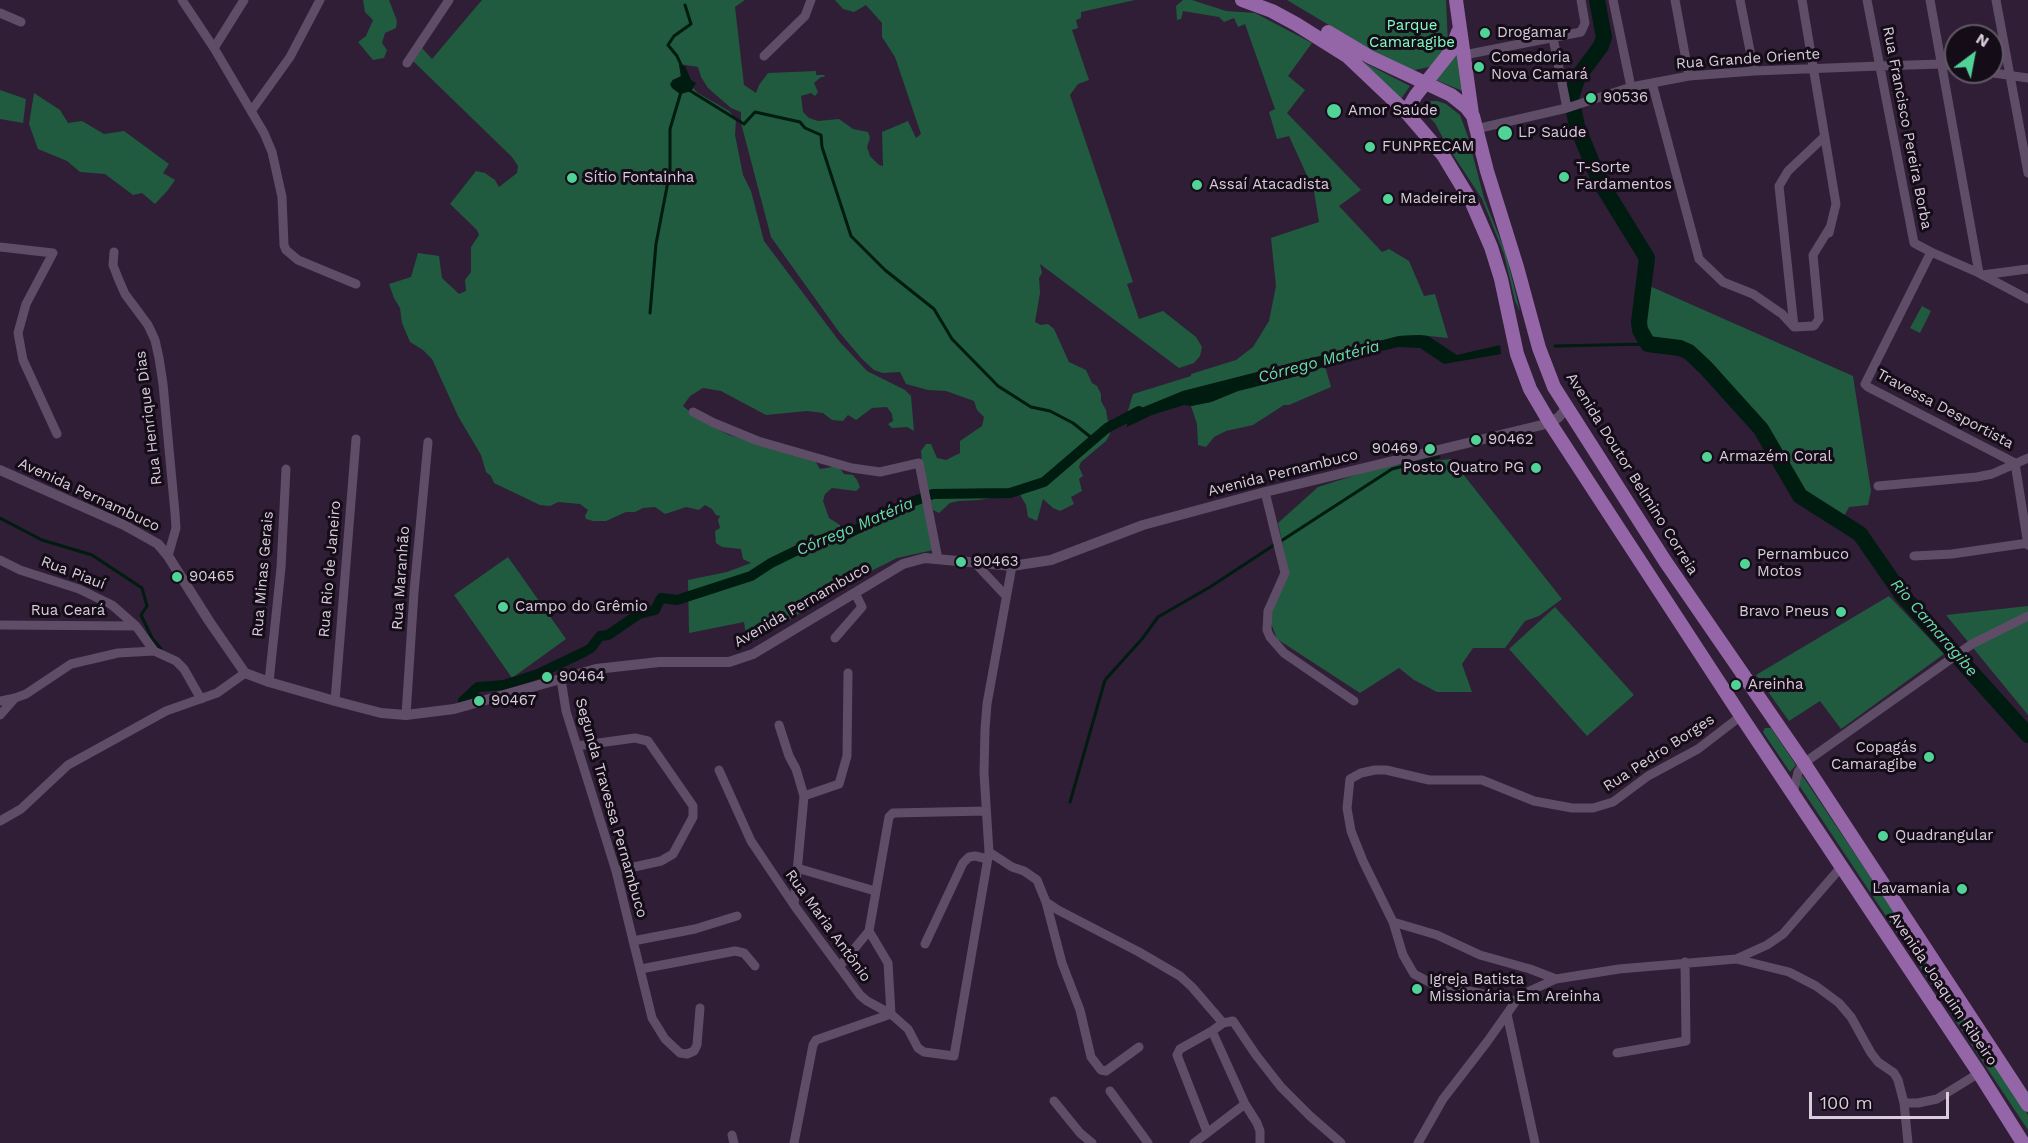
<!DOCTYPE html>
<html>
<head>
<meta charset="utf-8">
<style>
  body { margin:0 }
  #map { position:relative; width:2028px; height:1143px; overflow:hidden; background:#301e37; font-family:"Work Sans",sans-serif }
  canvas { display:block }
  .north { position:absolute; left:1944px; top:24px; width:60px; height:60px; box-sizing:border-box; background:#140c17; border:2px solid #635966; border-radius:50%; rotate:32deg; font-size:16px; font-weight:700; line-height:24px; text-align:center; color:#d9cddd }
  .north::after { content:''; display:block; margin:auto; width:21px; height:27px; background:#51d398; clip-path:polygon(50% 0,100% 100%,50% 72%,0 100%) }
  .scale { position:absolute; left:1809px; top:1092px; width:140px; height:27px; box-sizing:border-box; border:3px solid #d9cddd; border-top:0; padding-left:8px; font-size:18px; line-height:21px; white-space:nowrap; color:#d9cddd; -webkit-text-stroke:4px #140c17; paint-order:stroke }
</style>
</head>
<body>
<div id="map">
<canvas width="2028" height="1143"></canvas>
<div class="north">N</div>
<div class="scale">100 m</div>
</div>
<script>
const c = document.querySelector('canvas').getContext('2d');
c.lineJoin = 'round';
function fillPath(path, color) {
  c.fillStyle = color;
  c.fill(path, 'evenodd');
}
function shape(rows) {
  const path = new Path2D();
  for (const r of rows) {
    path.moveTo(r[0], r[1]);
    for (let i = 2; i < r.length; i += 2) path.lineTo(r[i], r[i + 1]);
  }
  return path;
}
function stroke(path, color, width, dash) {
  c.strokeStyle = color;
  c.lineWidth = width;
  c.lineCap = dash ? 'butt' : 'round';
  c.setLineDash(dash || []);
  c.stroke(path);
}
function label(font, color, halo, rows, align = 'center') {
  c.font = font + ' "Work Sans",sans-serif';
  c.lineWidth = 6;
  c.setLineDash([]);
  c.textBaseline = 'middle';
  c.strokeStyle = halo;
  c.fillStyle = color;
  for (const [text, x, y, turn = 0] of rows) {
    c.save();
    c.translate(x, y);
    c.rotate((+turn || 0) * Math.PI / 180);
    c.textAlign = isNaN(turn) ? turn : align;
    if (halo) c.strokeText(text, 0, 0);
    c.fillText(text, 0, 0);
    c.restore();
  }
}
fillPath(shape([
  [363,0,389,0,397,21,396,28,385,33,382,43,387,50,384,58,373,60,358,42,366,36,373,20,365,12],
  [482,0,745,0,735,7,744,85,756,93,759,85,768,73,816,71,816,75,825,75,824,77,821,77,814,83,818,92,815,96,811,93,801,96,803,112,809,118,818,121,839,119,853,129,868,132,870,138,867,147,870,156,879,165,883,166,882,132,908,121,916,138,921,134,895,57,882,37,882,23,866,5,854,12,843,9,835,0,1135,0,1081,12,1081,18,1076,20,1078,28,1072,30,1089,80,1078,84,1070,95,1133,282,1127,284,1139,319,1163,311,1196,337,1202,347,1200,356,1194,363,1179,368,1040,264,1042,273,1039,278,1040,293,1035,322,1041,325,1048,324,1054,329,1069,362,1086,370,1092,383,1097,386,1101,394,1101,401,1106,410,1110,434,1106,441,1081,462,1079,467,1083,476,1079,479,1082,491,1071,497,1074,504,1060,511,1053,508,1043,499,1037,521,1028,517,1026,505,1019,493,979,500,958,501,950,503,939,513,933,510,922,462,921,451,926,444,931,444,937,458,946,460,960,453,960,441,982,426,984,417,977,410,974,401,946,391,928,390,906,384,900,372,883,373,874,370,862,359,839,332,771,237,741,123,741,112,731,108,708,88,701,77,698,67,679,64,681,77,672,80,680,94,691,91,693,88,698,93,729,111,736,119,735,135,743,175,751,191,764,241,839,341,867,371,905,390,911,396,914,431,907,427,892,428,888,424,893,421,892,414,887,407,872,408,856,420,848,415,843,421,832,420,823,413,807,411,766,415,721,391,703,388,690,396,683,406,697,418,729,435,814,459,820,469,838,466,844,474,853,475,857,480,860,487,856,491,832,488,825,494,823,501,829,518,840,525,841,532,909,497,924,495,933,550,897,558,867,573,762,636,747,642,744,622,689,633,688,580,727,572,751,563,743,559,741,549,722,547,716,543,715,531,720,528,718,520,720,516,716,515,712,509,705,505,699,510,686,507,665,514,655,507,643,508,635,512,626,512,606,521,593,521,586,519,585,516,588,510,580,504,558,502,550,506,540,505,494,483,491,476,486,472,481,455,458,416,432,359,423,350,410,342,402,323,400,308,394,298,389,284,411,277,418,253,439,256,442,278,459,294,466,291,465,280,471,272,471,247,479,235,477,230,450,204,476,171,485,173,495,180,499,187,517,173,518,166,512,157,413,61,422,48,432,59],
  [1183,0,1192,0,1226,11,1255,13,1312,43,1288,76,1305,90,1287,113,1361,190,1339,206,1382,252,1389,249,1409,261,1424,296,1435,294,1448,338,1419,335,1399,336,1183,391,1127,414,1133,394,1191,376,1191,374,1236,360,1253,347,1269,321,1276,286,1271,238,1319,222,1314,191,1289,136,1277,139,1269,112,1275,109,1245,24,1238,27,1234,18,1224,22,1219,17,1183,11,1181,19,1177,20,1176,6],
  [1287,0,1446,0,1448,44,1436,62,1429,67,1415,70,1401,68],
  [1459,49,1465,92,1436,80],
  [1361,61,1410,86,1401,99],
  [0,90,26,99,23,123,0,119],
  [34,93,60,110,68,123,82,121,104,134,124,131,169,164,163,173,175,180,168,190,155,204,142,193,133,195,105,174,80,172,67,161,38,149,29,124],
  [1428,101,1437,101,1446,104,1460,115,1468,137,1484,198,1506,254,1520,311,1515,301,1504,254,1482,199,1446,144,1435,123,1422,110,1424,103],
  [1645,284,1853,376,1871,491,1868,505,1849,507,1841,522,1800,496,1761,429,1706,368,1689,352,1680,348,1648,344,1640,330,1639,322],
  [1922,306,1931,311,1920,333,1910,328],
  [1325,366,1331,387,1289,405,1284,405,1253,425,1226,431,1214,437,1206,447,1198,445,1197,424,1191,406,1211,402,1238,391,1305,374],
  [1451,459,1562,599,1539,616,1525,621,1505,648,1473,648,1462,664,1472,692,1437,692,1414,680,1399,668,1360,693,1277,639,1268,615,1286,581,1283,546,1278,523,1318,487,1381,467],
  [508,557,566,639,512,678,454,595],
  [1889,596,1944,654,1841,729,1820,701,1789,721,1756,675],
  [2028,606,2028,715,1946,615],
  [1555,607,1634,695,1587,736,1509,649],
  [1765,728,1771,728,1796,765,1790,772,1763,732],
  [1802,775,2008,1082,2028,1115,2028,1130,1799,785]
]), '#205a3f');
fillPath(shape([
  [679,64,685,66,691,80,696,83,691,91,680,94,672,88,670,84,673,80,681,76],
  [1419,335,1428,336,1457,355,1500,345,1501,354,1444,364,1420,348,1398,347,1333,363,1305,374,1238,391,1211,402,1191,406,1184,405,1152,415,1127,427,1127,414,1183,391,1399,336]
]), '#001b0f');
stroke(shape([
  [682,67,677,56,668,45,674,36,691,24,685,5],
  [689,90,744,124,755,112,800,122,805,128,821,135,822,147,851,236,885,270,934,309,952,339,998,386,1031,407,1050,411,1073,423,1093,439],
  [650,313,656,244,670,171,670,129,681,92],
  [1555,346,1648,344],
  [0,518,42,540,92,555,142,588,147,606,141,615,152,638,161,649],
  [1281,541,1392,469,1439,457],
  [1070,802,1105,680,1142,639,1158,617,1210,587,1274,545]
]), '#001b0f', 3);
stroke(shape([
  [463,701,478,687,504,685,538,674,584,652,591,648,600,636,608,635,639,614,655,610,661,598,677,600,751,576,771,563,816,541,845,535,909,503,933,494,1010,493,1044,482,1107,428,1139,411]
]), '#001b0f', 10);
stroke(shape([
  [1597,0,1604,37,1601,46,1578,77,1571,97,1577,126,1599,180,1647,258,1639,322,1640,330,1648,344,1680,348,1689,352,1706,368,1761,429,1800,496,1860,534,1903,596,2028,735]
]), '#001b0f', 16);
stroke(shape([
  [182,0,214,48,264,133,272,152,282,197,284,245,286,250,298,260,356,284],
  [1613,0,1631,87],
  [1675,0,1689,76],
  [1740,0,1754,71],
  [1802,0,1836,204,1829,233],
  [1867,0,1914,243,1931,252],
  [1930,0,1979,273],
  [1996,0,2028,173],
  [0,13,21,22],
  [1553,38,1567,108],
  [214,48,244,0],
  [1464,55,1581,32,1585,23,1581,0],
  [764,56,805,16,811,0],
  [407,63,449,0],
  [1987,72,2028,78],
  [1652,83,1699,259,1723,282,1753,294,1782,314,1794,327,1814,326,1819,319,1813,255,1829,229],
  [252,110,290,57,320,0],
  [1476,129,1567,108,1631,87,1689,76,1754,71,1879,66,1941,64,1956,67],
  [0,247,53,253,26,304,18,333,23,360,57,434],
  [114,252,113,265,118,278,125,294,148,325,155,340,159,358,163,384,175,513,176,528,168,556],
  [1982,275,2028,269],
  [2028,299,1979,273,1931,252,1865,384,1868,387,2015,463,2028,545],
  [1794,327,1779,186,1788,171,1824,137],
  [693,412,714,423,758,441,852,468,880,472,919,463,938,559],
  [1878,486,1977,477,1992,474,2028,458],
  [1265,492,1285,573,1268,611,1267,630,1270,637,1284,653,1354,701],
  [1914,556,1952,554,2028,543],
  [0,560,20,570,79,589,112,605,136,626,154,651,176,661,184,669,201,699],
  [975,563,1006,596],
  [1012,566,987,704,985,729,984,773,989,852,1012,867,1024,871,1037,880,1046,902,1058,910,1139,952,1180,976,1192,987,1223,1023,1233,1021,1256,1055,1281,1087,1310,1116,1341,1143],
  [0,625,136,626],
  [835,638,862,607,855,593],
  [561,679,566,711,616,871,652,1018,665,1039,680,1053,687,1054,694,1051,697,1045,700,1008],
  [269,682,281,568,286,469],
  [0,701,15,698,26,694,71,664,118,653,154,651],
  [335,701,356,439],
  [0,715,15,698],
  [406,715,414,592,428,442],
  [779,725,789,756,796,769,804,796],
  [577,746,635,738,648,741,693,806,693,817,673,854,661,861,616,871],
  [719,770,751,841,794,905,860,995,867,1001,891,1014,908,1029,918,1048,924,1052,954,1056,989,852],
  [1793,794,1798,772,1804,763,1972,644,2028,616],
  [0,821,21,809,68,765,166,711,217,693,245,673],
  [797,868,875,891],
  [1046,902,1062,963,1080,1010,1091,1057,1101,1070,1106,1071,1139,1047],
  [794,905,804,796,839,784,847,756,848,673],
  [1393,922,1437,935,1480,955,1530,969,1556,979],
  [633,941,695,929,737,916],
  [925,944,963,863,969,857,975,856,988,859],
  [1736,959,1789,972,1816,986,1839,1003,1851,1017,1871,1053,1878,1062,1894,1073,1898,1080,1904,1103,1908,1143],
  [840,966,869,931,889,817,893,813,986,811],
  [641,969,735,951,744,953,755,966],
  [1516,1001,1431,983,1414,974,1403,955,1393,922,1363,861,1351,831,1347,808,1350,779,1361,773,1375,770,1386,770,1429,780,1482,780,1534,801,1572,808,1593,808,1613,802,1648,776,1698,749,1741,716],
  [1507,1014,1535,1143],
  [1223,1023,1212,1031,1245,1104,1257,1123,1260,1131,1260,1143],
  [1617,1053,1686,1041,1685,962],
  [1110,1091,1148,1143],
  [1054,1101,1080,1133,1092,1143],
  [1904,1103,1918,1103,1937,1099,1979,1073],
  [1207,1132,1177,1055,1180,1049,1212,1031],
  [732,1135,734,1143],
  [794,1143,813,1045,816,1040,891,1014,888,963,869,931],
  [1194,1143,1245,1104],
  [1418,1143,1443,1099,1487,1042,1516,1001,1523,994,1556,979,1619,969,1736,959,1767,945,1783,934,1842,866]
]), '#5f4c67', 9);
stroke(shape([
  [0,470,124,525,158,544,168,556,209,621,245,673,269,682,335,701,381,713,406,715,454,709,596,669,659,662,729,662,753,654,903,564,925,558,1012,566,1051,560,1143,525,1265,492,1550,423,1559,417,1567,407]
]), '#5f4c67', 10);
stroke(shape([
  [1242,0,1272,11,1296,24,1347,56,1406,112,1443,155,1472,203,1491,247,1501,279,1517,354,1530,389,1550,423,1741,716,1979,1073,2023,1143],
  [1456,0,1472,114],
  [1328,32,1370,57,1451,95,1466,107,1473,116,1487,171,1517,267,1539,348,1554,387,1665,561,1804,763,2028,1105],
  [1406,112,1416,95,1451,51,1458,32]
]), '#9566a7', 14);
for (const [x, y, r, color] of [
  [1485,33,6,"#51d398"],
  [1479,67,6,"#51d398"],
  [1591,98,6,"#51d398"],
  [1334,111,8,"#51d398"],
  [1505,133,8,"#51d398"],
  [1370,147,6,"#51d398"],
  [1564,177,6,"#51d398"],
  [572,178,6,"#51d398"],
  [1197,185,6,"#51d398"],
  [1388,199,6,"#51d398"],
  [1476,440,6,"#51d398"],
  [1430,449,6,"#51d398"],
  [1707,457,6,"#51d398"],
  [1536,468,6,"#51d398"],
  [961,562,6,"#51d398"],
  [1745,564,6,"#51d398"],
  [177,577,6,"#51d398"],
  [503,607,6,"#51d398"],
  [1841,612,6,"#51d398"],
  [547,677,6,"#51d398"],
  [1736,685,6,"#51d398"],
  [479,701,6,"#51d398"],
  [1929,757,6,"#51d398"],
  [1883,836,6,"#51d398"],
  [1962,889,6,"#51d398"],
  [1417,989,6,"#51d398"]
]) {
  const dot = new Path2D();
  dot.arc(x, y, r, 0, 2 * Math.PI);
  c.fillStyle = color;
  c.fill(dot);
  stroke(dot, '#140c17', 2);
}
label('15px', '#85fec2', '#140c17', [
  ["Parque",1412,26],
  ["Camaragibe",1412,43]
]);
label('15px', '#d9cddd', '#140c17', [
  ["Drogamar",1497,33],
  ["Comedoria",1491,58],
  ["Nova Camará",1491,75],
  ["90536",1603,98],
  ["Amor Saúde",1348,111],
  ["LP Saúde",1518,133],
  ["FUNPRECAM",1382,147],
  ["T-Sorte",1576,168],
  ["Fardamentos",1576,185],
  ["Sítio Fontainha",584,178],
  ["Assaí Atacadista",1209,185],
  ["Madeireira",1400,199],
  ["90462",1488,440],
  ["90469",1418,449,"right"],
  ["Armazém Coral",1719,457],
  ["Posto Quatro PG",1524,468,"right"],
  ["Pernambuco",1757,555],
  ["Motos",1757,572],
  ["90463",973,562],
  ["90465",189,577],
  ["Campo do Grêmio",515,607],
  ["Bravo Pneus",1829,612,"right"],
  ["90464",559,677],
  ["Areinha",1748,685],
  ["90467",491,701],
  ["Copagás",1917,748,"right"],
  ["Camaragibe",1917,765,"right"],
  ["Quadrangular",1895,836],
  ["Lavamania",1950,889,"right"],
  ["Igreja Batista",1429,980],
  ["Missionária Em Areinha",1429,997]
], 'left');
label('15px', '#d9cddd', '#140c17', [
  ["Rua Grande Oriente",1748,59,-4],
  ["Rua Francisco Pereira Borba",1907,128,79],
  ["Travessa Desportista",1945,409,28],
  ["Rua Henrique Dias",149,418,-97],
  ["Avenida Pernambuco",1283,473,-14],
  ["Avenida Doutor Belmino Correia",1632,474,58],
  ["Avenida Pernambuco",89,495,25],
  ["Rua Rio de Janeiro",330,569,-85],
  ["Rua Piauí",73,573,21],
  ["Rua Minas Gerais",263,574,-85],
  ["Rua Maranhão",401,578,-86],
  ["Avenida Pernambuco",802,605,-30],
  ["Rua Ceará",68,611],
  ["Rua Pedro Borges",1659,753,-33],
  ["Segunda Travessa Pernambuco",611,808,74],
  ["Rua Maria Antônio",828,926,54],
  ["Avenida Joaquim Ribeiro",1943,989,56]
]);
label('italic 16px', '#64dfa5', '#140c17', [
  ["Córrego Matéria",1319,362,-15],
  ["Córrego Matéria",855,527,-23],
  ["Rio Camaragibe",1934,628,49]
]);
</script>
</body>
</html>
